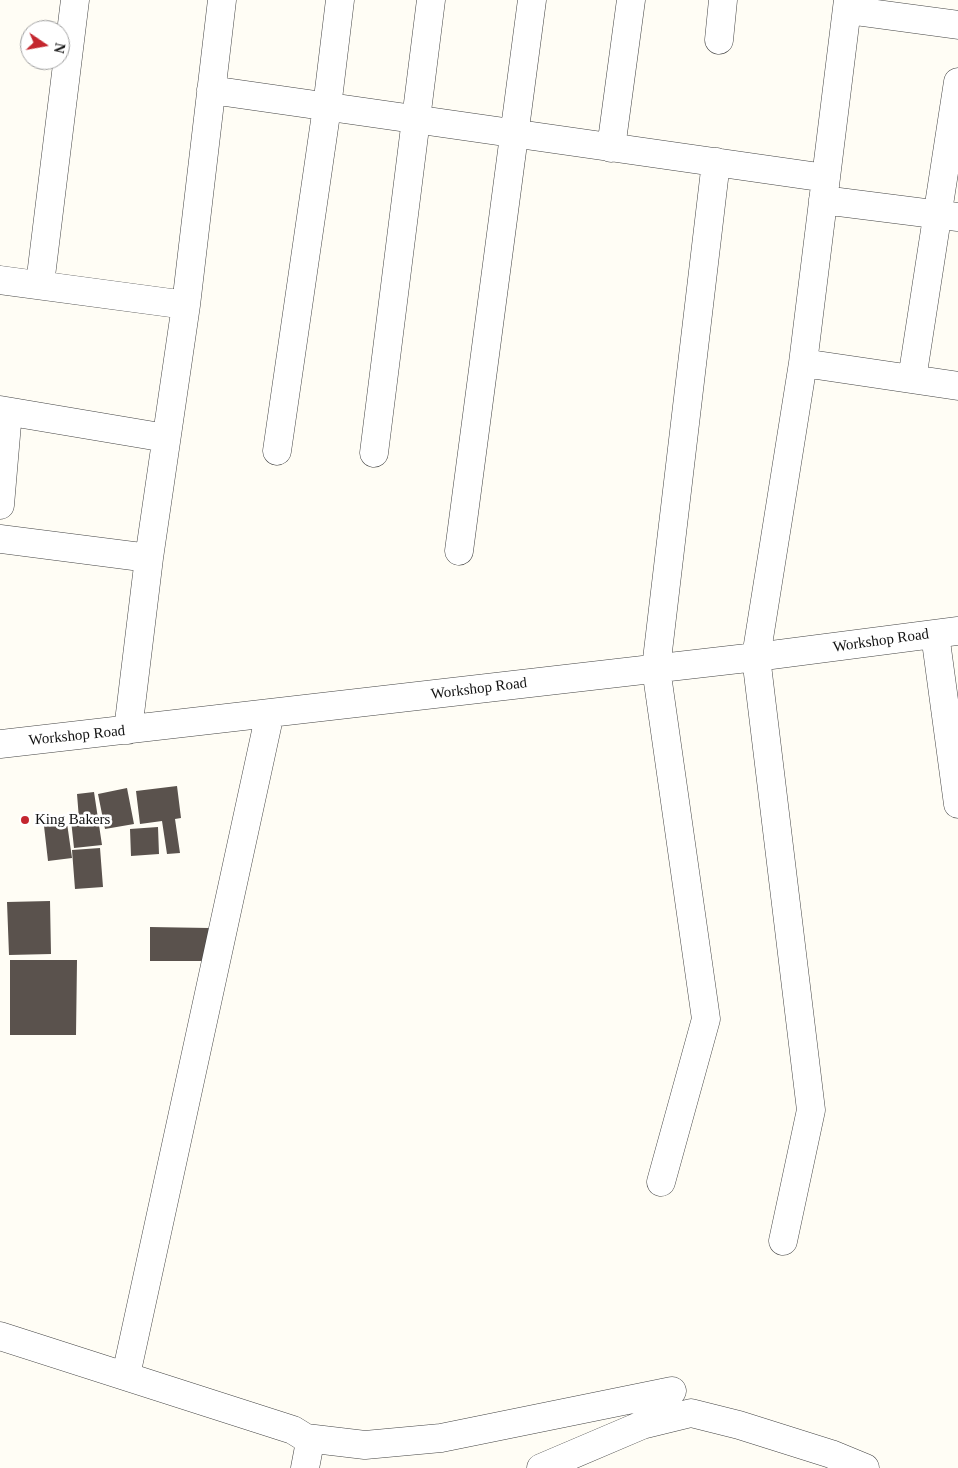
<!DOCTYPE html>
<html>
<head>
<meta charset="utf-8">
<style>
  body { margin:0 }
  #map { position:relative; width:958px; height:1468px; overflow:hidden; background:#fffdf5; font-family:"Times New Roman",serif }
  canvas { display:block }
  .north { position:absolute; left:20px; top:20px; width:50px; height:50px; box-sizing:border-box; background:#fff; border:1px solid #a0a0a0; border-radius:50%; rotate:102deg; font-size:14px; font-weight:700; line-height:20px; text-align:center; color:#111 }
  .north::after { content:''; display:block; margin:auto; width:18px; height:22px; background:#c4262e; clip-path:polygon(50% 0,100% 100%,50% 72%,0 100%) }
</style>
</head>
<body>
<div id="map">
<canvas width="958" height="1468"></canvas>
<div class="north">N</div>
</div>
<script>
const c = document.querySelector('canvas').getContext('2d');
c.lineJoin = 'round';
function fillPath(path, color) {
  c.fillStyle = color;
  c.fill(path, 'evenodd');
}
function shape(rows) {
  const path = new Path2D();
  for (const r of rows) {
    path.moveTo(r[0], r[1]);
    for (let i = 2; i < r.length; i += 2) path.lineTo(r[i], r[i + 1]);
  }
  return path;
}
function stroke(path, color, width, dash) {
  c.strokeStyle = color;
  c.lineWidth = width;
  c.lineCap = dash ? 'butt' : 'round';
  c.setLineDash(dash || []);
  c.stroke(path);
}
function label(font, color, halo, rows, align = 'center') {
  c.font = font + ' "Times New Roman",serif';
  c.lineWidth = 5;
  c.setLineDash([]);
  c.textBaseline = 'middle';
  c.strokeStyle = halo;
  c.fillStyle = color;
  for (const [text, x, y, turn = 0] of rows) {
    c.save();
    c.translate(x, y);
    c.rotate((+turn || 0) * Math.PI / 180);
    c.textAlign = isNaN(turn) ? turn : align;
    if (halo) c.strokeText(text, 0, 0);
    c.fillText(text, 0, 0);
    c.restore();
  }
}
fillPath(shape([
  [177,786,181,818,175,819,180,853,167,854,162,821,140,824,136,791],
  [127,788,134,824,105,829,98,794],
  [94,792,102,845,74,848,71,820,79,819,77,794],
  [67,823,72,858,48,861,44,826],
  [158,827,159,854,131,856,130,829],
  [100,848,103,887,75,889,72,850],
  [50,901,51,954,9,955,7,902],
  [150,927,209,928,209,961,150,961],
  [10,960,77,960,76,1035,10,1035]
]), '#5a524d');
const minor = shape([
  [847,10,958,25],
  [719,40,723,0],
  [211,90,826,178],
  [611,148,631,0],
  [823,200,958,217],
  [0,280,186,305],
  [40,284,75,0],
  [803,363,958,386],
  [912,379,958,82],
  [0,410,166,438],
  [277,451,327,107,340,0],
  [374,453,431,0],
  [0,505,8,412],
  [0,539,149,558],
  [459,551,532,0],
  [935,634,958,804],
  [128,730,149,558,186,305,222,0],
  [0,744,756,657,958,631],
  [661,1182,706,1019,656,668,716,162],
  [783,1241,811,1110,756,657,803,363,848,0],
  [0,1336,293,1430,306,1438,365,1445,441,1438,672,1391],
  [126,1375,270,713],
  [305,1468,309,1447,306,1438],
  [541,1468,642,1425,691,1413,739,1425,831,1454,865,1468]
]);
stroke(minor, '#444', 29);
stroke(minor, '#fff', 28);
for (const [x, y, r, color] of [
  [25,820,5,"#c4262e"]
]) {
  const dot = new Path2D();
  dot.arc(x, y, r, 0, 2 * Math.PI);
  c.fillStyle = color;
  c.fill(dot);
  stroke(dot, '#fff', 2);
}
label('15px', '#111', '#fff', [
  ["Workshop Road",881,641,-8],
  ["Workshop Road",479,689,-7],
  ["Workshop Road",77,736,-6]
]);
label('15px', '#111', '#fff', [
  ["King Bakers",35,820]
], 'left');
</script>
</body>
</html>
